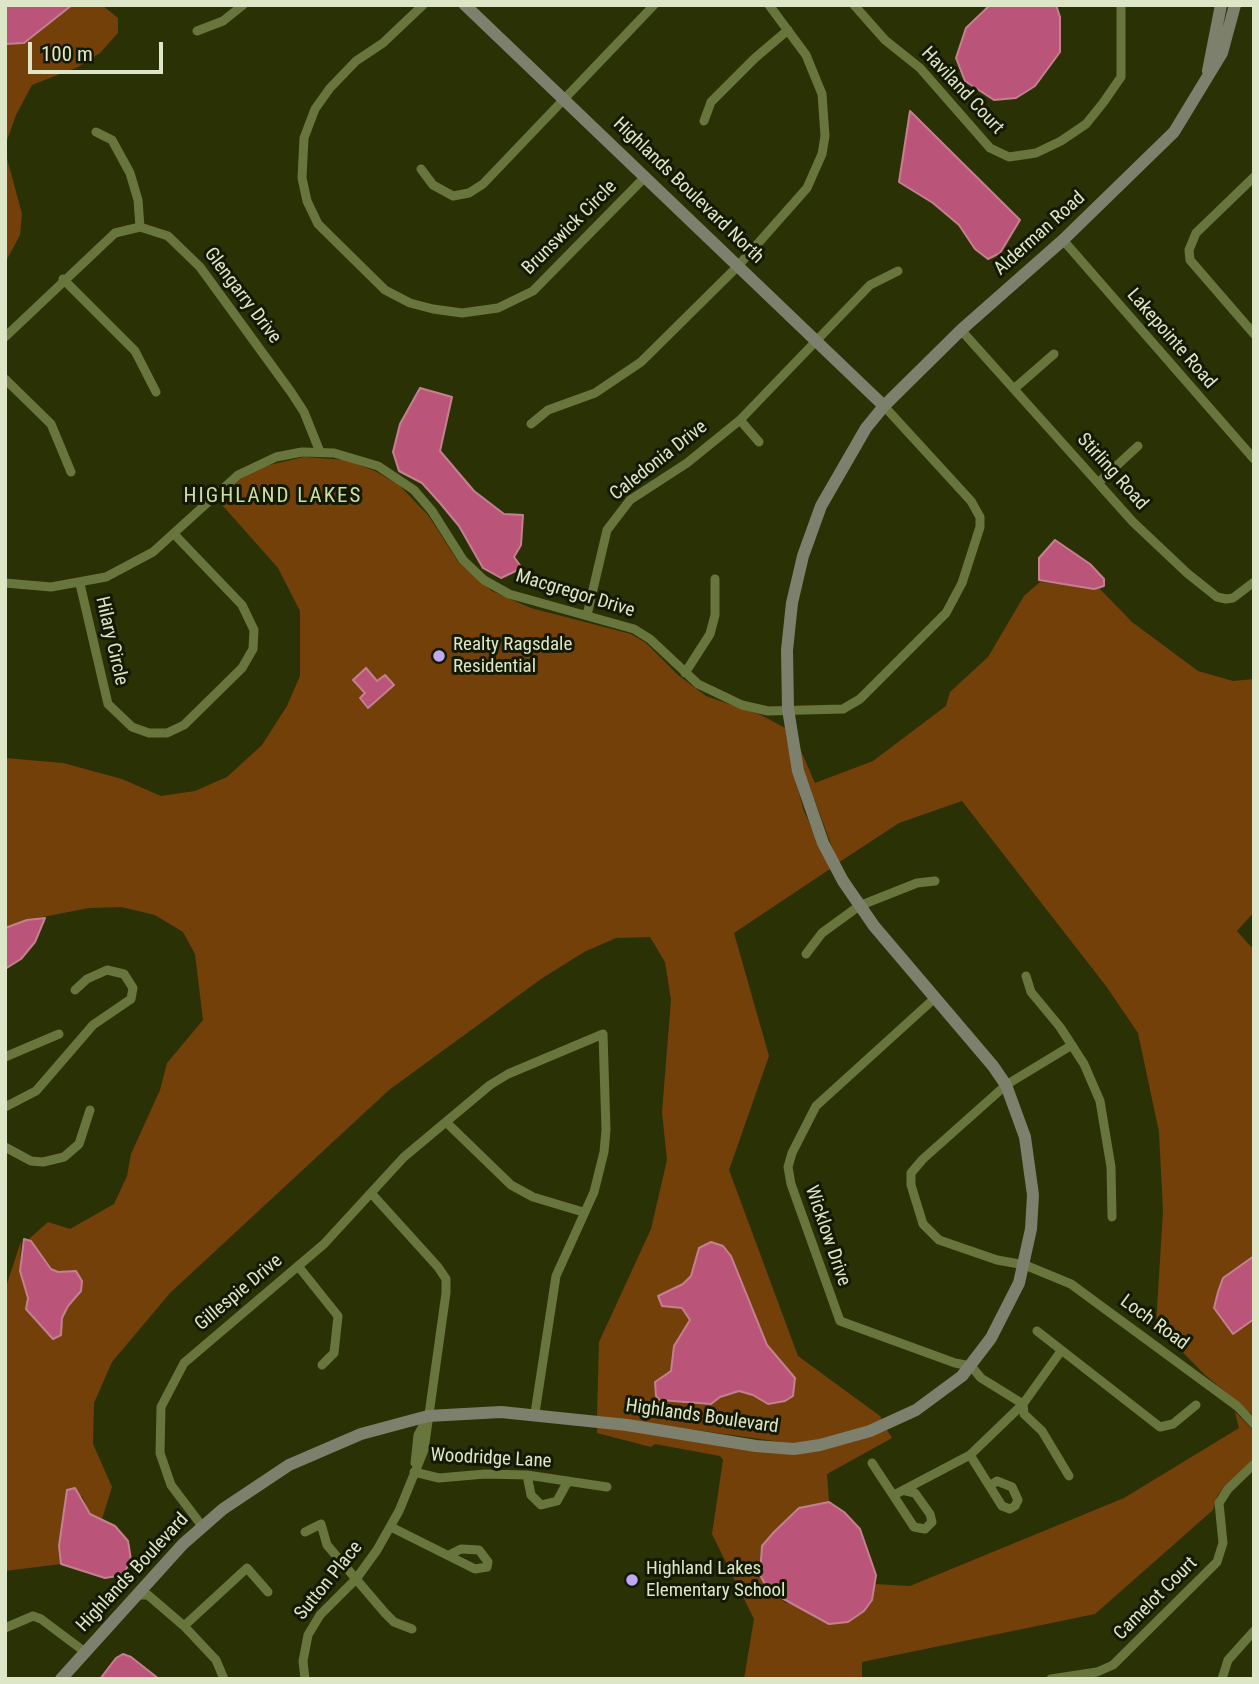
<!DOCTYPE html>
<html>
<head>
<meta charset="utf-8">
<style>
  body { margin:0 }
  #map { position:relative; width:1259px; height:1684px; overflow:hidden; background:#2a3205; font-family:"Roboto Condensed",sans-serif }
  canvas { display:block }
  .frame { position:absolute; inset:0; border:7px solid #dee6c8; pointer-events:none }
  .scale { position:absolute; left:28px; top:42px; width:135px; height:32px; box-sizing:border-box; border:4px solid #dee6c8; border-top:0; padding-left:9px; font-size:21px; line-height:24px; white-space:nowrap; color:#dee6c8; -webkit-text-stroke:5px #141903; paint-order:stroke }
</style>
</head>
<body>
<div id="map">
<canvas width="1259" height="1684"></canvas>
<div class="frame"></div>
<div class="scale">100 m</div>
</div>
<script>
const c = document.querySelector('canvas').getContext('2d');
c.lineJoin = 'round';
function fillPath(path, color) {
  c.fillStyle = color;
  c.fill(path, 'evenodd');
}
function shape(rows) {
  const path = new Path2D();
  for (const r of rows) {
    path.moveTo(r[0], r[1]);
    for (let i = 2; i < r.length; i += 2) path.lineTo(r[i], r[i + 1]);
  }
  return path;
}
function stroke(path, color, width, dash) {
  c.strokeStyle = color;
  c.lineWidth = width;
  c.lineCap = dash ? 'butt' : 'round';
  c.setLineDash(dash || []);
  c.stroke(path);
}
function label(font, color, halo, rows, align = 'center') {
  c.font = font + ' "Roboto Condensed",sans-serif';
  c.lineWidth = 6;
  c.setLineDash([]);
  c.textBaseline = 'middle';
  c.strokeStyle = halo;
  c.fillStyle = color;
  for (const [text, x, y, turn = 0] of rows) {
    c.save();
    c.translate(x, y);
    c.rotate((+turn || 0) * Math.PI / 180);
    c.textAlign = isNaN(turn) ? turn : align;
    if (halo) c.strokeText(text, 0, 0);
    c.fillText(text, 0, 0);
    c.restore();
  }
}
fillPath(shape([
  [72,5,102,5,118,18,118,33,100,53,78,67,32,85,16,115,5,146,5,44,24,43],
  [5,151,22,214,20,235,5,263],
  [304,457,346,460,375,471,399,485,428,515,459,563,492,591,531,608,631,634,646,643,678,675,706,696,761,715,785,728,793,772,804,811,830,869,734,933,769,1056,729,1170,798,1356,880,1416,883,1421,849,1434,795,1444,597,1416,599,1342,651,1229,667,1160,662,1112,671,1000,665,962,650,937,616,938,584,952,541,979,389,1090,170,1293,112,1362,94,1403,93,1444,112,1487,102,1519,90,1514,82,1496,62,1517,61,1564,5,1571,5,1290,21,1241,20,1271,28,1298,26,1309,53,1339,61,1335,62,1318,68,1306,81,1291,76,1271,54,1271,29,1239,48,1222,70,1229,114,1204,127,1176,131,1154,160,1090,167,1063,203,1020,195,954,183,932,155,915,121,907,89,908,27,920,5,928,5,758,63,763,122,779,161,796,195,791,227,777,262,745,287,706,300,676,300,611,278,568,216,498,240,479,265,466],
  [1040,582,1099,588,1132,622,1198,671,1233,681,1254,679,1254,912,1237,931,1254,950,1254,1256,1223,1278,1214,1307,1242,1325,1254,1319,1254,1416,1205,1375,1156,1325,1163,1211,1159,1132,1138,1033,1106,986,962,801,899,823,838,863,803,769,798,744,815,783,873,761,946,706,950,692,988,657,1024,596],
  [1235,1412,1254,1431,1254,1458,1224,1487,1217,1496,1213,1510,1095,1614,862,1662,862,1679,744,1679,754,1619,712,1534,723,1460,720,1456,655,1444,651,1447,597,1433,597,1426,820,1450,887,1430,892,1438,827,1474,829,1502,799,1508,769,1591,786,1603,872,1600,874,1584,910,1586,1124,1498,1239,1428]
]), '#73400a');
const water = shape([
  [5,5,72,5,24,43,5,44,5,5],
  [990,5,1056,5,1060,17,1060,52,1035,86,1016,98,994,100,965,81,956,58,966,28,990,5],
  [910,111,1020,220,1000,253,988,259,975,249,959,225,933,203,899,182,910,111],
  [420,388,452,397,440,451,474,491,504,514,523,515,521,545,514,557,522,568,501,578,483,568,459,526,440,503,422,483,399,471,393,452,400,424,420,388],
  [1055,540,1090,564,1104,579,1104,586,1094,589,1039,580,1039,558,1055,540],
  [366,668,377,681,385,675,394,685,368,708,360,698,365,693,353,680,366,668],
  [45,918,35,942,21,959,5,969,5,928,27,920,45,918],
  [24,1239,31,1241,51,1269,58,1272,76,1271,82,1281,81,1291,68,1306,62,1318,61,1335,53,1339,26,1309,28,1298,20,1271,24,1239],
  [711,1242,723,1246,731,1256,767,1345,795,1378,793,1396,785,1401,768,1404,753,1395,739,1391,720,1397,711,1404,660,1400,656,1396,655,1382,671,1371,674,1346,690,1320,682,1308,662,1306,658,1296,683,1284,691,1276,699,1248,711,1242],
  [1254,1256,1254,1319,1233,1334,1214,1308,1218,1292,1223,1278,1254,1256],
  [75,1488,90,1514,115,1526,128,1541,131,1560,123,1575,105,1578,61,1564,59,1546,67,1490,75,1488],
  [829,1502,844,1512,860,1529,876,1575,872,1600,864,1611,848,1622,829,1624,769,1591,760,1575,762,1546,774,1532,799,1508,829,1502],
  [123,1654,131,1657,159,1679,100,1679,116,1658,123,1654]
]);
fillPath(water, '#ba5478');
stroke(water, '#c58090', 2);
stroke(shape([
  [423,5,383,43,356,61,330,88,315,109,304,138,302,178,307,201,318,224,385,290,410,303,433,309,462,313,498,308,533,291,645,177],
  [854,5,885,40,920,68,990,148,1009,157,1036,153,1061,141,1086,124,1103,103,1121,77,1121,5],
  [197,31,223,21,243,5],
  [704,121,711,102,755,58,788,30],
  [96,132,112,140,130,173,138,200,140,227],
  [421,169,433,185,453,196,469,193,483,184,654,5],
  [1254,177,1196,233,1189,250,1190,260,1254,334],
  [1063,240,1254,459],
  [63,279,135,351,156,392],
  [961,330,1133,522,1187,573,1217,597,1226,599,1233,598,1254,582],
  [5,337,115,233,140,227,168,236,200,267,291,392,304,412,320,452],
  [5,379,51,424,71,472],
  [1015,388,1054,354],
  [740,420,759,442],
  [531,424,548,410,595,393,641,362,738,266,807,188,822,154,825,136,822,94,806,55,769,5],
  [1099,482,1138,446],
  [5,583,51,587,106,577,153,552,238,475,276,457,302,452,334,453,378,466,414,490,432,511,463,560,484,580,509,594,634,629,650,639,698,684,742,705,768,711,843,709,860,699,946,613,962,583,980,527,980,517,971,501,884,406],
  [80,584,108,704,132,727,149,733,167,733,184,725,242,668,253,649,254,630,242,605,174,534],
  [587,615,607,530,630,500,687,463,740,420,870,285,898,271],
  [685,673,710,634,715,615,715,579],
  [806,954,822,933,859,906,917,883,935,881],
  [1026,976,1031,992,1060,1027,1084,1064,1100,1101,1111,1167,1112,1217],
  [936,997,816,1106,792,1153,788,1167,791,1184,840,1321,955,1363,971,1366,981,1378,1023,1404,1024,1414,1042,1431,1069,1476],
  [1072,1045,1006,1085,923,1159,911,1173,911,1185,923,1224,939,1240,997,1260,1025,1265,1071,1284,1237,1406,1254,1424],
  [5,1057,59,1034],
  [5,1107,36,1091,93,1025,131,999,133,988,124,974,107,970,87,979,75,990],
  [446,1122,511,1185,533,1197,583,1212],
  [5,1147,31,1161,43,1162,64,1157,79,1144,90,1110],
  [298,1266,338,1316,334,1353,322,1365],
  [1037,1331,1160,1427,1173,1424,1196,1405],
  [970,1455,1002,1506,1010,1509,1015,1506,1018,1500,1012,1487,997,1481,991,1485],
  [415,1463,418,1435,426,1420],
  [872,1463,914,1527,925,1529,932,1522,930,1514,915,1493,906,1491],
  [414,1472,439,1478,485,1474,527,1475,607,1487],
  [527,1475,531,1495,541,1505,557,1501,568,1481],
  [894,1495,970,1455,1023,1404,1061,1351],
  [202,1526,171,1485,160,1453,161,1407,184,1363,324,1244,404,1157,490,1085,508,1074,603,1034,606,1130,604,1152,594,1192,556,1276,535,1413],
  [391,1527,475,1569,487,1567,488,1562,479,1550,461,1549,449,1555],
  [305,1532,321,1524,327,1545,385,1613,394,1622,412,1629],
  [137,1595,148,1595,184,1626,216,1660,224,1679],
  [184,1626,247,1568,268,1592],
  [5,1628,33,1616,41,1619,85,1652],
  [305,1679,303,1661,308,1635,320,1615,356,1579,377,1550,399,1511,424,1450,446,1293,446,1279,438,1267,371,1193],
  [1051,1679,1097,1672,1113,1665,1217,1562,1223,1543,1219,1503,1228,1489,1254,1464],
  [1222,1679,1228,1660,1254,1631]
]), '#68753c', 9);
stroke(shape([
  [465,5,884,406],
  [1208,71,1221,5],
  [61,1679,183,1544,223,1509,289,1465,361,1434,428,1416,501,1412,627,1425,756,1446,794,1449,820,1445,870,1431,916,1410,962,1376,991,1338,1019,1283,1031,1229,1033,1195,1025,1137,1006,1085,993,1066,874,926,843,881,823,843,798,771,788,709,787,650,792,603,803,556,821,506,866,428,884,406,961,330,1063,240,1174,132,1222,53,1235,5]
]), '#7e806e', 12);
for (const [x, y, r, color] of [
  [439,656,7,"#c2a8f2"],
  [632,1580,7,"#c2a8f2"]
]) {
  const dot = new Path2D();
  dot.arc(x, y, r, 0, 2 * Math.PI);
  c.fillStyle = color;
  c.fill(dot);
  stroke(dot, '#141903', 2.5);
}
label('19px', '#dee6c8', '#141903', [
  ["Haviland Court",962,91,47],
  ["Highlands Boulevard North",688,191,44],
  ["Brunswick Circle",570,228,-45],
  ["Alderman Road",1040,234,-42],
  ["Glengarry Drive",242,296,53],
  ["Lakepointe Road",1171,339,49],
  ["Caledonia Drive",659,461,-38],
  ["Stirling Road",1112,472,48],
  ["Macgregor Drive",575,594,17],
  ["Hilary Circle",111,641,77],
  ["Wicklow Drive",827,1236,71],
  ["Gillespie Drive",239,1293,-40],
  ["Loch Road",1154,1323,36],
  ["Highlands Boulevard",702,1417,8],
  ["Woodridge Lane",491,1459,3],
  ["Highlands Boulevard",133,1573,-47],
  ["Sutton Place",329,1581,-51],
  ["Camelot Court",1156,1599,-45]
]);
label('19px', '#dee6c8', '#141903', [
  ["Realty Ragsdale",453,645],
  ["Residential",453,667],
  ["Highland Lakes",646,1569],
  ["Elementary School",646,1591]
], 'left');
c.letterSpacing = '2px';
label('21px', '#cedea1', '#141903', [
  ["HIGHLAND LAKES",273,497]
]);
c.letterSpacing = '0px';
</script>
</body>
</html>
